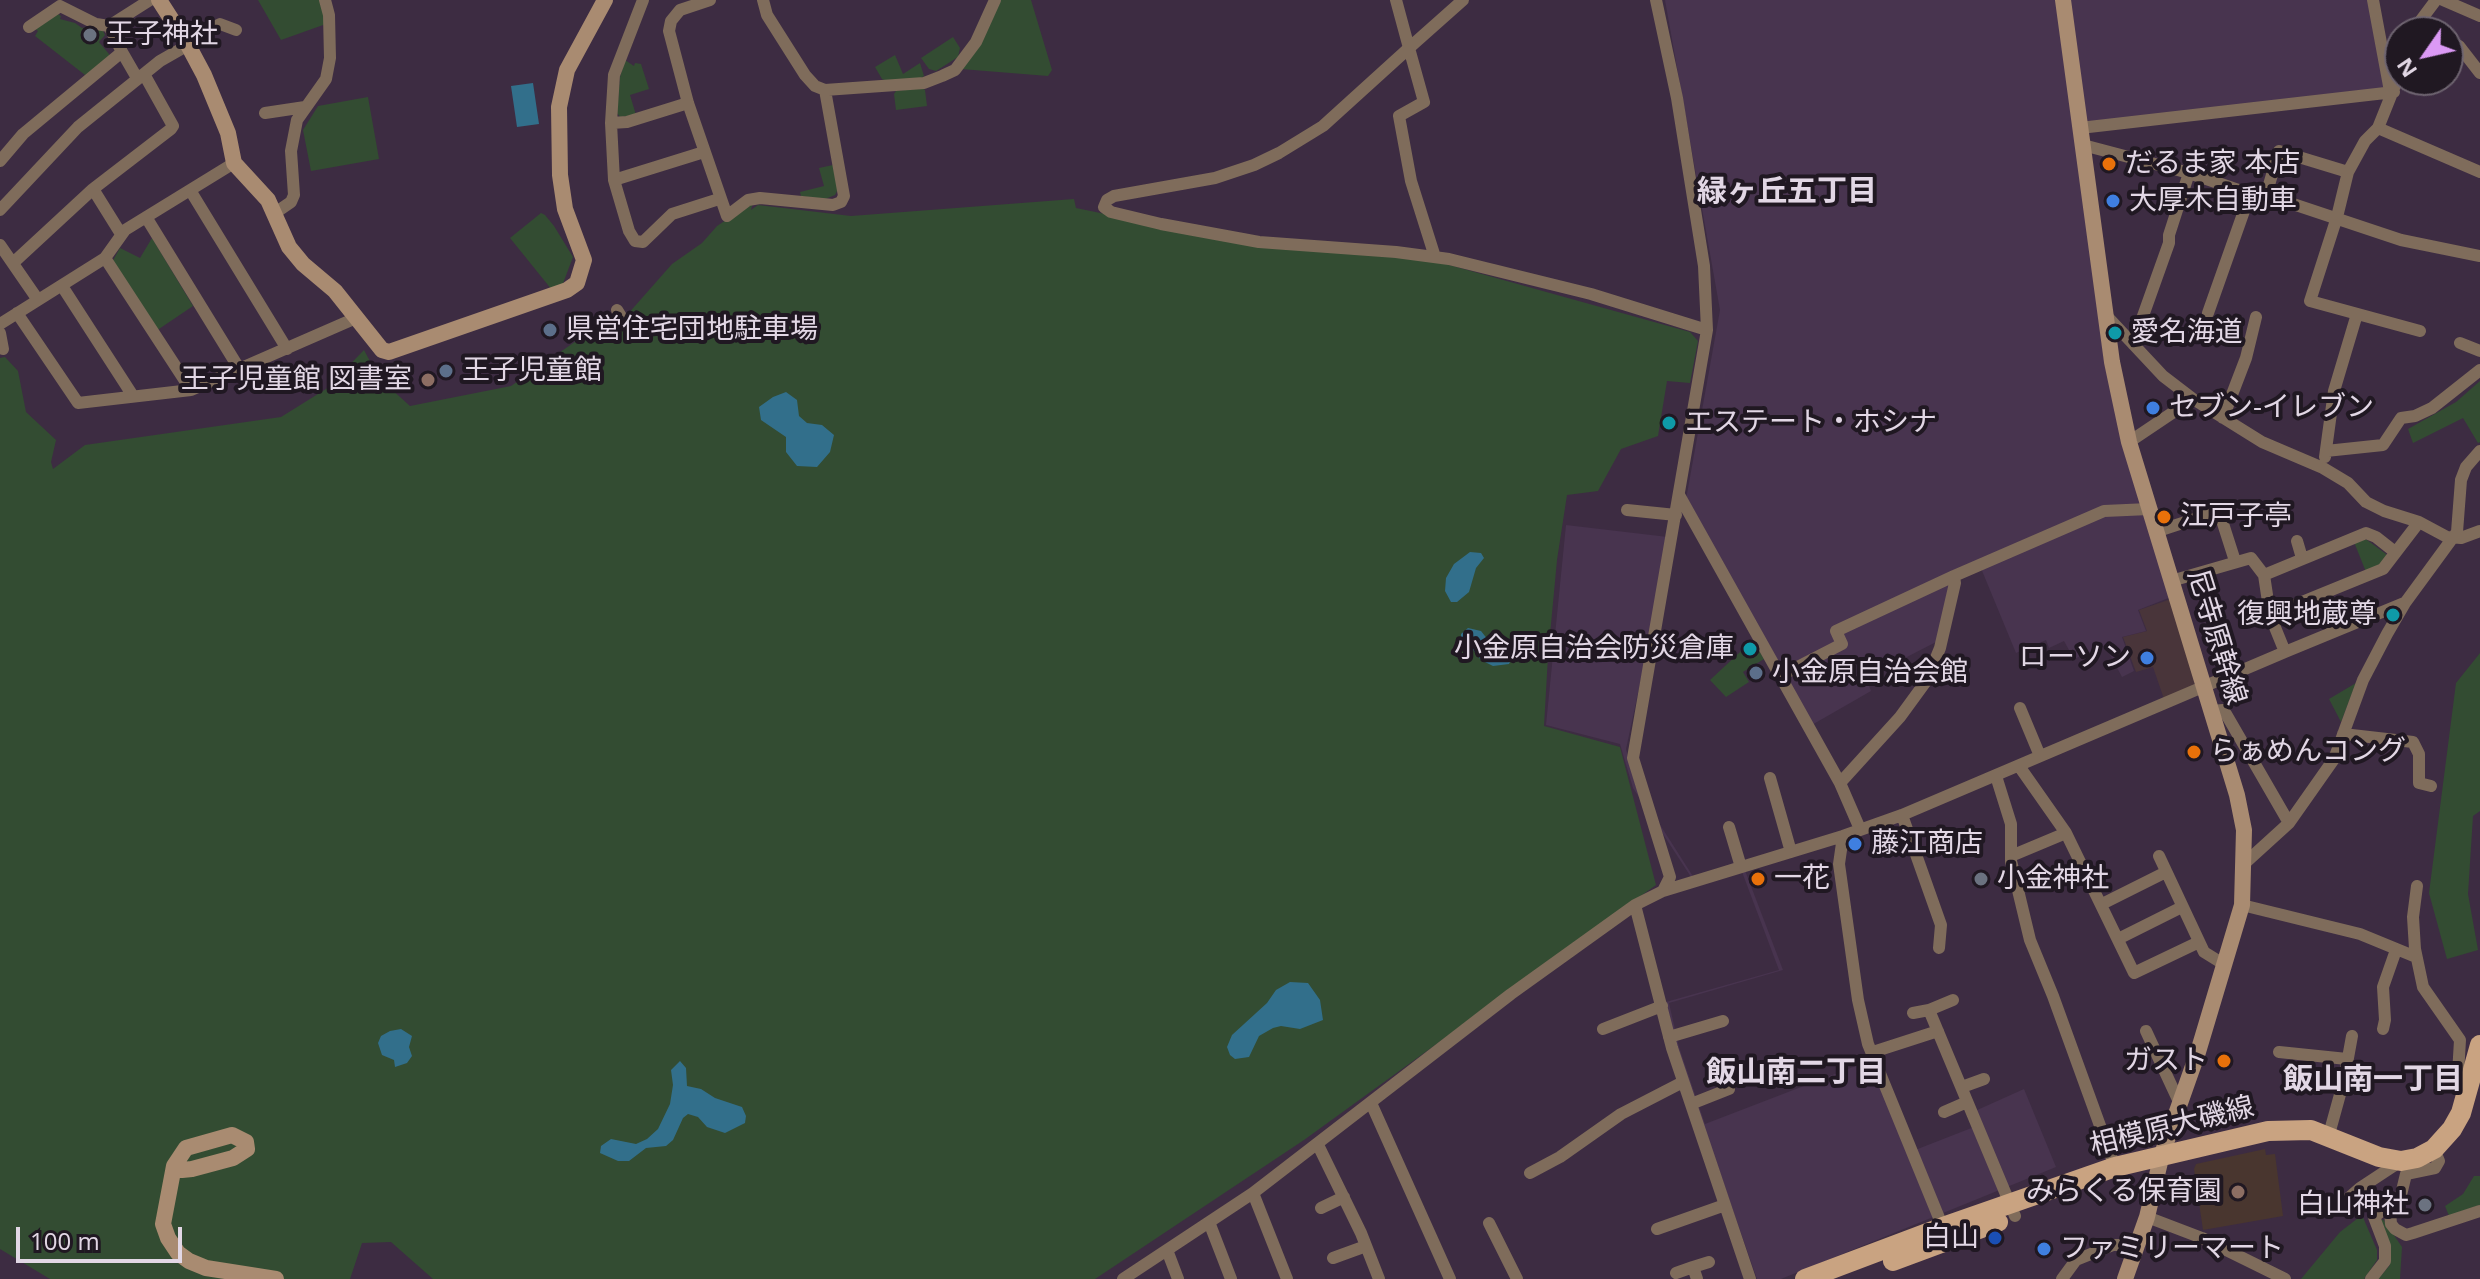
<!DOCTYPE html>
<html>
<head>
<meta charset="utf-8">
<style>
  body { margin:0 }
  #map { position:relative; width:2480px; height:1279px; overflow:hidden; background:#3d2c42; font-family:"Open Sans",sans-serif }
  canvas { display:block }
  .north { position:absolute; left:2384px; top:16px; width:80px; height:80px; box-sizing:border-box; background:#201822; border:2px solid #6e6470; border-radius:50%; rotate:236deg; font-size:22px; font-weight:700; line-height:32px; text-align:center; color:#e2d7e5 }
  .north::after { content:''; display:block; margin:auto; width:28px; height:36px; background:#db99f5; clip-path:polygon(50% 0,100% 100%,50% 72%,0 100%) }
  .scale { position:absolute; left:16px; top:1227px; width:166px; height:36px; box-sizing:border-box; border:4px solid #e2d7e5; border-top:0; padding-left:10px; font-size:24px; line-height:28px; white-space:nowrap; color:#e2d7e5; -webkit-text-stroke:6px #201822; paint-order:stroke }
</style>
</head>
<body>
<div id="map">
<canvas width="2480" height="1279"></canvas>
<div class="north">N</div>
<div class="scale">100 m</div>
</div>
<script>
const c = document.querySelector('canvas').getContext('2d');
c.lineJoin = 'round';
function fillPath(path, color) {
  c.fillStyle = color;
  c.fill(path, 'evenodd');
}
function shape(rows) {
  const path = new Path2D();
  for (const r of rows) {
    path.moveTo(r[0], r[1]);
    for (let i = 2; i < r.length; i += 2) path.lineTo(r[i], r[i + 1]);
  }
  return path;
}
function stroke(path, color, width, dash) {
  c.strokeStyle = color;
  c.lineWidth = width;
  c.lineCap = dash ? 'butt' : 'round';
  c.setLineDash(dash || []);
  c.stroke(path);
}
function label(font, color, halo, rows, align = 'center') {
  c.font = font + ' "Open Sans","Noto Sans JP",sans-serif';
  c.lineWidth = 8;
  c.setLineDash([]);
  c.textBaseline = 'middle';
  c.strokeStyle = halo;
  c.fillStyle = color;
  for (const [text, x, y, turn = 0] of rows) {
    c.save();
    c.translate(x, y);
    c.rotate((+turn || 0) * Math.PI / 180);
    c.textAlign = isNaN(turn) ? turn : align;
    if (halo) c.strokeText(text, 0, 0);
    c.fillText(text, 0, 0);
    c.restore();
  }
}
fillPath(shape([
  [2171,599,2194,679,2194,686,2164,699,2153,667,2136,672,2123,637,2147,631,2139,610]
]), '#49353a');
fillPath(shape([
  [1665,0,2373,0,2384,90,2074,128,2105,367,2171,597,2138,610,2146,631,2122,637,2134,671,2122,677,2105,645,2074,659,2064,641,2049,648,2046,640,2016,653,1978,561,1951,573,1938,641,1866,678,1871,691,1810,726,1688,502,1671,539,1626,749,1636,787,1694,878,1741,860,1783,970,1669,1003,1679,1047,1705,1124,1874,1059,1910,1152,1974,1127,1975,1111,2024,1089,2056,1167,1781,1279,1757,1279,1676,1047,1666,1002,1779,970,1739,864,1693,880,1633,788,1620,744,1546,725,1566,525,1668,537,1685,505,1720,310]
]), '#48344f');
fillPath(shape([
  [2265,1149,2266,1155,2275,1154,2283,1216,2203,1230,2194,1169,2196,1164]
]), '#49362f');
fillPath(shape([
  [258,0,322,0,326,24,281,40],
  [1001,0,1031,0,1052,70,1048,76,961,69,980,40],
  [55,12,61,16,60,19,75,23,82,28,92,26,103,31,105,35,99,42,109,54,110,61,85,75,35,36,38,31,34,28],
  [953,37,960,48,958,57,936,71,929,69,921,58],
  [895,55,903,74,920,63,924,76,920,79,887,81,882,79,875,67],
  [625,60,634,66,635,63,641,64,649,89,630,95,636,115,620,117,617,113,620,77],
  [922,88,925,90,927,106,896,110,894,94,896,91],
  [368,97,379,159,311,171,303,130,318,106],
  [833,165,838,189,835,195,823,200,801,196,800,192,824,186,819,168],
  [1074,199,1076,208,1256,245,1435,261,1690,332,1698,341,1690,383,1667,381,1658,436,1621,449,1598,491,1567,495,1557,560,1548,656,1544,726,1620,747,1656,885,1304,1140,1095,1279,433,1279,391,1242,362,1243,350,1279,50,1279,0,1249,0,358,5,357,18,371,26,412,56,440,51,462,53,469,85,445,281,417,326,389,364,350,379,378,410,406,511,386,608,319,627,315,672,264,702,243,717,226,753,202,751,210,758,205,851,216],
  [541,213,545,215,554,226,573,257,562,286,552,290,510,238],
  [152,238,193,306,156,331,112,262,120,248,140,258],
  [2480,381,2480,442,2478,443,2463,418,2413,443,2408,429,2456,402],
  [2362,539,2367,540,2386,554,2386,558,2380,566,2366,572,2354,542],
  [1753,640,1764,659,1743,672,1749,682,1726,697,1710,680],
  [2480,653,2480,811,2473,816,2468,894,2478,950,2447,959,2429,893,2456,683],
  [2356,683,2341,722,2329,699],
  [2474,1176,2480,1176,2480,1205,2449,1216,2445,1206,2463,1194],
  [2362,1215,2377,1250,2377,1260,2364,1279,2301,1279,2340,1232],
  [2383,1219,2402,1247,2400,1279,2378,1279,2390,1265,2378,1224]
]), '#334c32');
fillPath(shape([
  [533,83,539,124,517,127,511,86],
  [786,392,797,400,799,416,807,423,822,425,834,435,830,452,817,467,797,466,786,452,786,437,761,420,759,407,773,397],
  [1470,552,1481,553,1484,558,1476,568,1469,592,1457,602,1451,602,1445,591,1446,578,1454,564],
  [1468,628,1481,631,1492,645,1502,647,1511,659,1509,664,1493,666,1481,660,1471,647,1461,640,1461,634],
  [1290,982,1308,983,1320,1000,1323,1020,1300,1029,1281,1026,1273,1028,1259,1036,1249,1057,1235,1059,1230,1055,1227,1047,1232,1035,1267,1003,1276,990],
  [401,1029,412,1036,409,1047,412,1056,407,1063,395,1067,394,1060,382,1055,378,1043,381,1036,390,1031],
  [680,1061,686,1068,687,1086,701,1089,715,1098,742,1107,746,1116,745,1123,725,1133,707,1127,698,1117,688,1114,683,1118,673,1140,666,1146,646,1148,629,1161,618,1161,600,1153,601,1146,611,1139,636,1144,647,1139,658,1129,670,1104,673,1085,671,1070]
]), '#326f8b');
stroke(shape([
  [643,0,614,75,611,123,614,180,629,231,635,241,643,242,672,214,719,199],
  [710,0,680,10,671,21,669,31,688,103,727,216,748,200,760,198,833,205,841,202,844,196,825,90],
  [763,0,767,15,805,75,815,86,825,90,924,83,942,76,955,70,976,42,995,0],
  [1396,0,1409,48,1323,126,1279,153,1254,165,1215,178,1114,196,1107,200,1104,207,1111,212,1161,224,1259,242,1396,252,1449,259,1591,294,1707,330],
  [1656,0,1677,98,1704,266,1707,330,1633,758,1670,877,1663,891],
  [2443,0,2480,16],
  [29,27,60,6,96,24,109,26],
  [2412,32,2436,0],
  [2448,40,2459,46,2480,73],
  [186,41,220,24,236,30],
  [122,52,109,26,150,0],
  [2400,73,2378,128,2365,141,2348,172,2337,217,2310,301,2420,331],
  [265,113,305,107],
  [611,123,627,122,688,103],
  [2080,128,2394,92,2389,86,2373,0],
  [2378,128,2480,172],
  [2083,145,2189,173,2250,194,2266,195,2401,240,2480,256],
  [0,161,23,134,122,52,137,78],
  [614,180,704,152],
  [93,189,121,234],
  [190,190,287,349],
  [2266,195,2279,151,2348,172],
  [0,210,78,127,160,61,188,45],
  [275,213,291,202,294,195,291,151,297,120,326,79,330,58,329,15,325,0],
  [146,217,240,370],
  [0,245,38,300],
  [1435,257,1411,181,1399,116,1424,102,1409,48,1463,0],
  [105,258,191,390],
  [13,263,93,189,171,129,173,126,144,74],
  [62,286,133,396],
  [617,310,625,323],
  [17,313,78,403,191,390,356,318],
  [2104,313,2163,376,2193,399,2262,442,2323,468,2348,483,2366,502,2384,511,2419,522,2447,537,2461,538,2480,531],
  [2208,313,2250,194],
  [0,324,105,258,125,230,234,163],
  [0,333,3,349],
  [2460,343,2480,351],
  [2133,344,2169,243,2169,235,2189,173],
  [2223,418,2246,358,2256,317],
  [2129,442,2193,399],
  [2326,451,2383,445,2401,418,2415,416,2432,408,2480,370],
  [2325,457,2334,391,2357,314],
  [1679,495,1840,783,1860,829],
  [1627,510,1676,515],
  [2155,532,2219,511,2235,561],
  [2297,541,2302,558],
  [2264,575,2366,533,2376,537,2395,552],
  [2270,615,2383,569,2419,522],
  [2285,652,2404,603],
  [1780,676,1842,644,1836,631,1954,576,2104,511,2149,509],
  [2020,708,2040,756],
  [2212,711,2223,710,2226,714,2289,823],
  [2343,734,2413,742,2419,754,2419,783,2431,786],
  [2019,766,2066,833],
  [1996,776,2011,824,2011,861,2030,940,2053,996,2119,1178],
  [1770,778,1791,852],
  [1840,783,1900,717,1927,680,1940,648,1955,583,1954,576],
  [1902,815,1941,925,1939,948],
  [1729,827,1741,867],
  [1843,836,1839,864,1858,1000,1868,1044,1944,1230],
  [2011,856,2066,833,2134,973,2199,942],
  [2159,856,2204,952,2225,965],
  [2245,863,2289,823,2334,759,2363,680,2387,634,2405,603,2457,532,2461,480,2466,467,2480,451],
  [2417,886,2413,917,2415,949,2423,987,2460,1040,2458,1074,2467,1092],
  [2102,904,2166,872],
  [1635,905,1672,1048,1750,1279],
  [2242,905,2360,934,2416,957],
  [2118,939,2182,907],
  [1953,1000,1929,1010,2015,1216],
  [1913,1013,1929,1010],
  [1603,1029,1662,1006],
  [2383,1029,2385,1020,2383,987,2396,950],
  [2146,1031,2180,1104],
  [1669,1037,1723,1021],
  [1873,1052,1938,1031],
  [2279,1052,2347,1059],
  [1962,1087,1984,1079],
  [1371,1103,1450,1279],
  [1691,1104,1729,1089],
  [1944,1112,1967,1102],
  [2328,1138,2344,1080,2352,1036],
  [1318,1145,1361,1233,1379,1279],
  [2434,1149,2439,1161,2435,1168,2406,1174,2401,1195,2390,1211,2391,1224,2395,1229,2406,1235,2413,1233,2480,1211],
  [1530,1173,1560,1157,1621,1114,1683,1082],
  [1253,1193,1287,1279],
  [2335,1203,2344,1202,2360,1188,2401,1161],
  [1321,1208,1344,1197],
  [2147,1217,2202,1238,2285,1279],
  [1209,1222,1231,1279],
  [1489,1223,1517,1279],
  [1657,1229,1725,1205],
  [1167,1250,1178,1279],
  [1333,1258,1366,1246],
  [1693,1267,1709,1262],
  [1676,1273,1693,1267,1697,1279],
  [1123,1279,1253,1193,1511,994,1635,905,1663,891,1843,836,1902,815,2285,652,2270,615,2264,575,2251,558,2171,581],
  [2062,1279,2076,1260,2113,1245,2137,1245],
  [2371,1279,2385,1261,2385,1246,2374,1217,2392,1203]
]), '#7f6c5b', 12);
stroke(shape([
  [159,0,188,45,204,75,228,133,234,163,268,200,289,247,303,264,335,291,382,350,389,352,567,290,577,283,584,260,565,209,560,175,559,107,567,70,605,0],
  [2063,0,2112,362,2129,442,2237,795,2244,830,2242,905,2198,1052,2162,1154,2147,1217,2125,1279],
  [174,1166,182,1170,192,1169,233,1158,247,1149,246,1142,232,1135,186,1148,174,1166,163,1224,168,1238,178,1253,189,1261,206,1268,276,1279]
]), '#a98b71', 16);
stroke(shape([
  [1893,1261,1998,1222],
  [1805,1279,1943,1227,2115,1167,2268,1131,2311,1130,2379,1157,2401,1161,2417,1158,2434,1149,2452,1129,2461,1113,2480,1045]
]), '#c9a381', 20);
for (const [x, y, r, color] of [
  [90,35,8,"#6b7280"],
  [2109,164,8,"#e8710a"],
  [2113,201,8,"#3f7fe0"],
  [550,330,8,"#5c6f8a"],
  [2115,333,8,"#0f9aa8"],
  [446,371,8,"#5c6f8a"],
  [428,380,8,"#8d6e63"],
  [2153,408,8,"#3f7fe0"],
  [1669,423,8,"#0f9aa8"],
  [2164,517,8,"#e8710a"],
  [2393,615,8,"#0f9aa8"],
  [1750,649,8,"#0f9aa8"],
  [2147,658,8,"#3f7fe0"],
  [1756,673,8,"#5c6f8a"],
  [2194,752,8,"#e8710a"],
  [1855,844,8,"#3f7fe0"],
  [1758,879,8,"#e8710a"],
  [1981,879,8,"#6b7280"],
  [2224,1061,8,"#e8710a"],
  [2238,1192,8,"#8d6e63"],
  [2425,1205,8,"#6b7280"],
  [1995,1238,8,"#1a4fb4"],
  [2044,1249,8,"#3f7fe0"]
]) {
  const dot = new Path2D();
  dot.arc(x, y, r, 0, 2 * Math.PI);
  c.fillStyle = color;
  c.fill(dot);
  stroke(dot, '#201822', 3);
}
label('28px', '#e2d7e5', '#201822', [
  ["王子神社",106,35],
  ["だるま家 本店",2125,164],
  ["大厚木自動車",2129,201],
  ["県営住宅団地駐車場",566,330],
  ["愛名海道",2131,333],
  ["王子児童館",462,371],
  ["王子児童館 図書室",412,380,"right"],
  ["セブン-イレブン",2169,408],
  ["エステート・ホシナ",1685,423],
  ["江戸子亭",2180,517],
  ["復興地蔵尊",2377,615,"right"],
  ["小金原自治会防災倉庫",1734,649,"right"],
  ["ローソン",2131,658,"right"],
  ["小金原自治会館",1772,673],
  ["らぁめんコング",2210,752],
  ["藤江商店",1871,844],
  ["一花",1774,879],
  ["小金神社",1997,879],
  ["ガスト",2208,1061,"right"],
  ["みらくる保育園",2222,1192,"right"],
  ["白山神社",2409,1205,"right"],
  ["白山",1979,1238,"right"],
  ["ファミリーマート",2060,1249]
], 'left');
label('28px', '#e2d7e5', '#201822', [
  ["尼寺原幹線",2216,637,73],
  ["相模原大磯線",2172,1127,-14]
]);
label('bold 30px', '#e2d7e5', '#201822', [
  ["緑ヶ丘五丁目",1787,192],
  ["飯山南二丁目",1796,1073],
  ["飯山南一丁目",2373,1080]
]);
</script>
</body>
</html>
